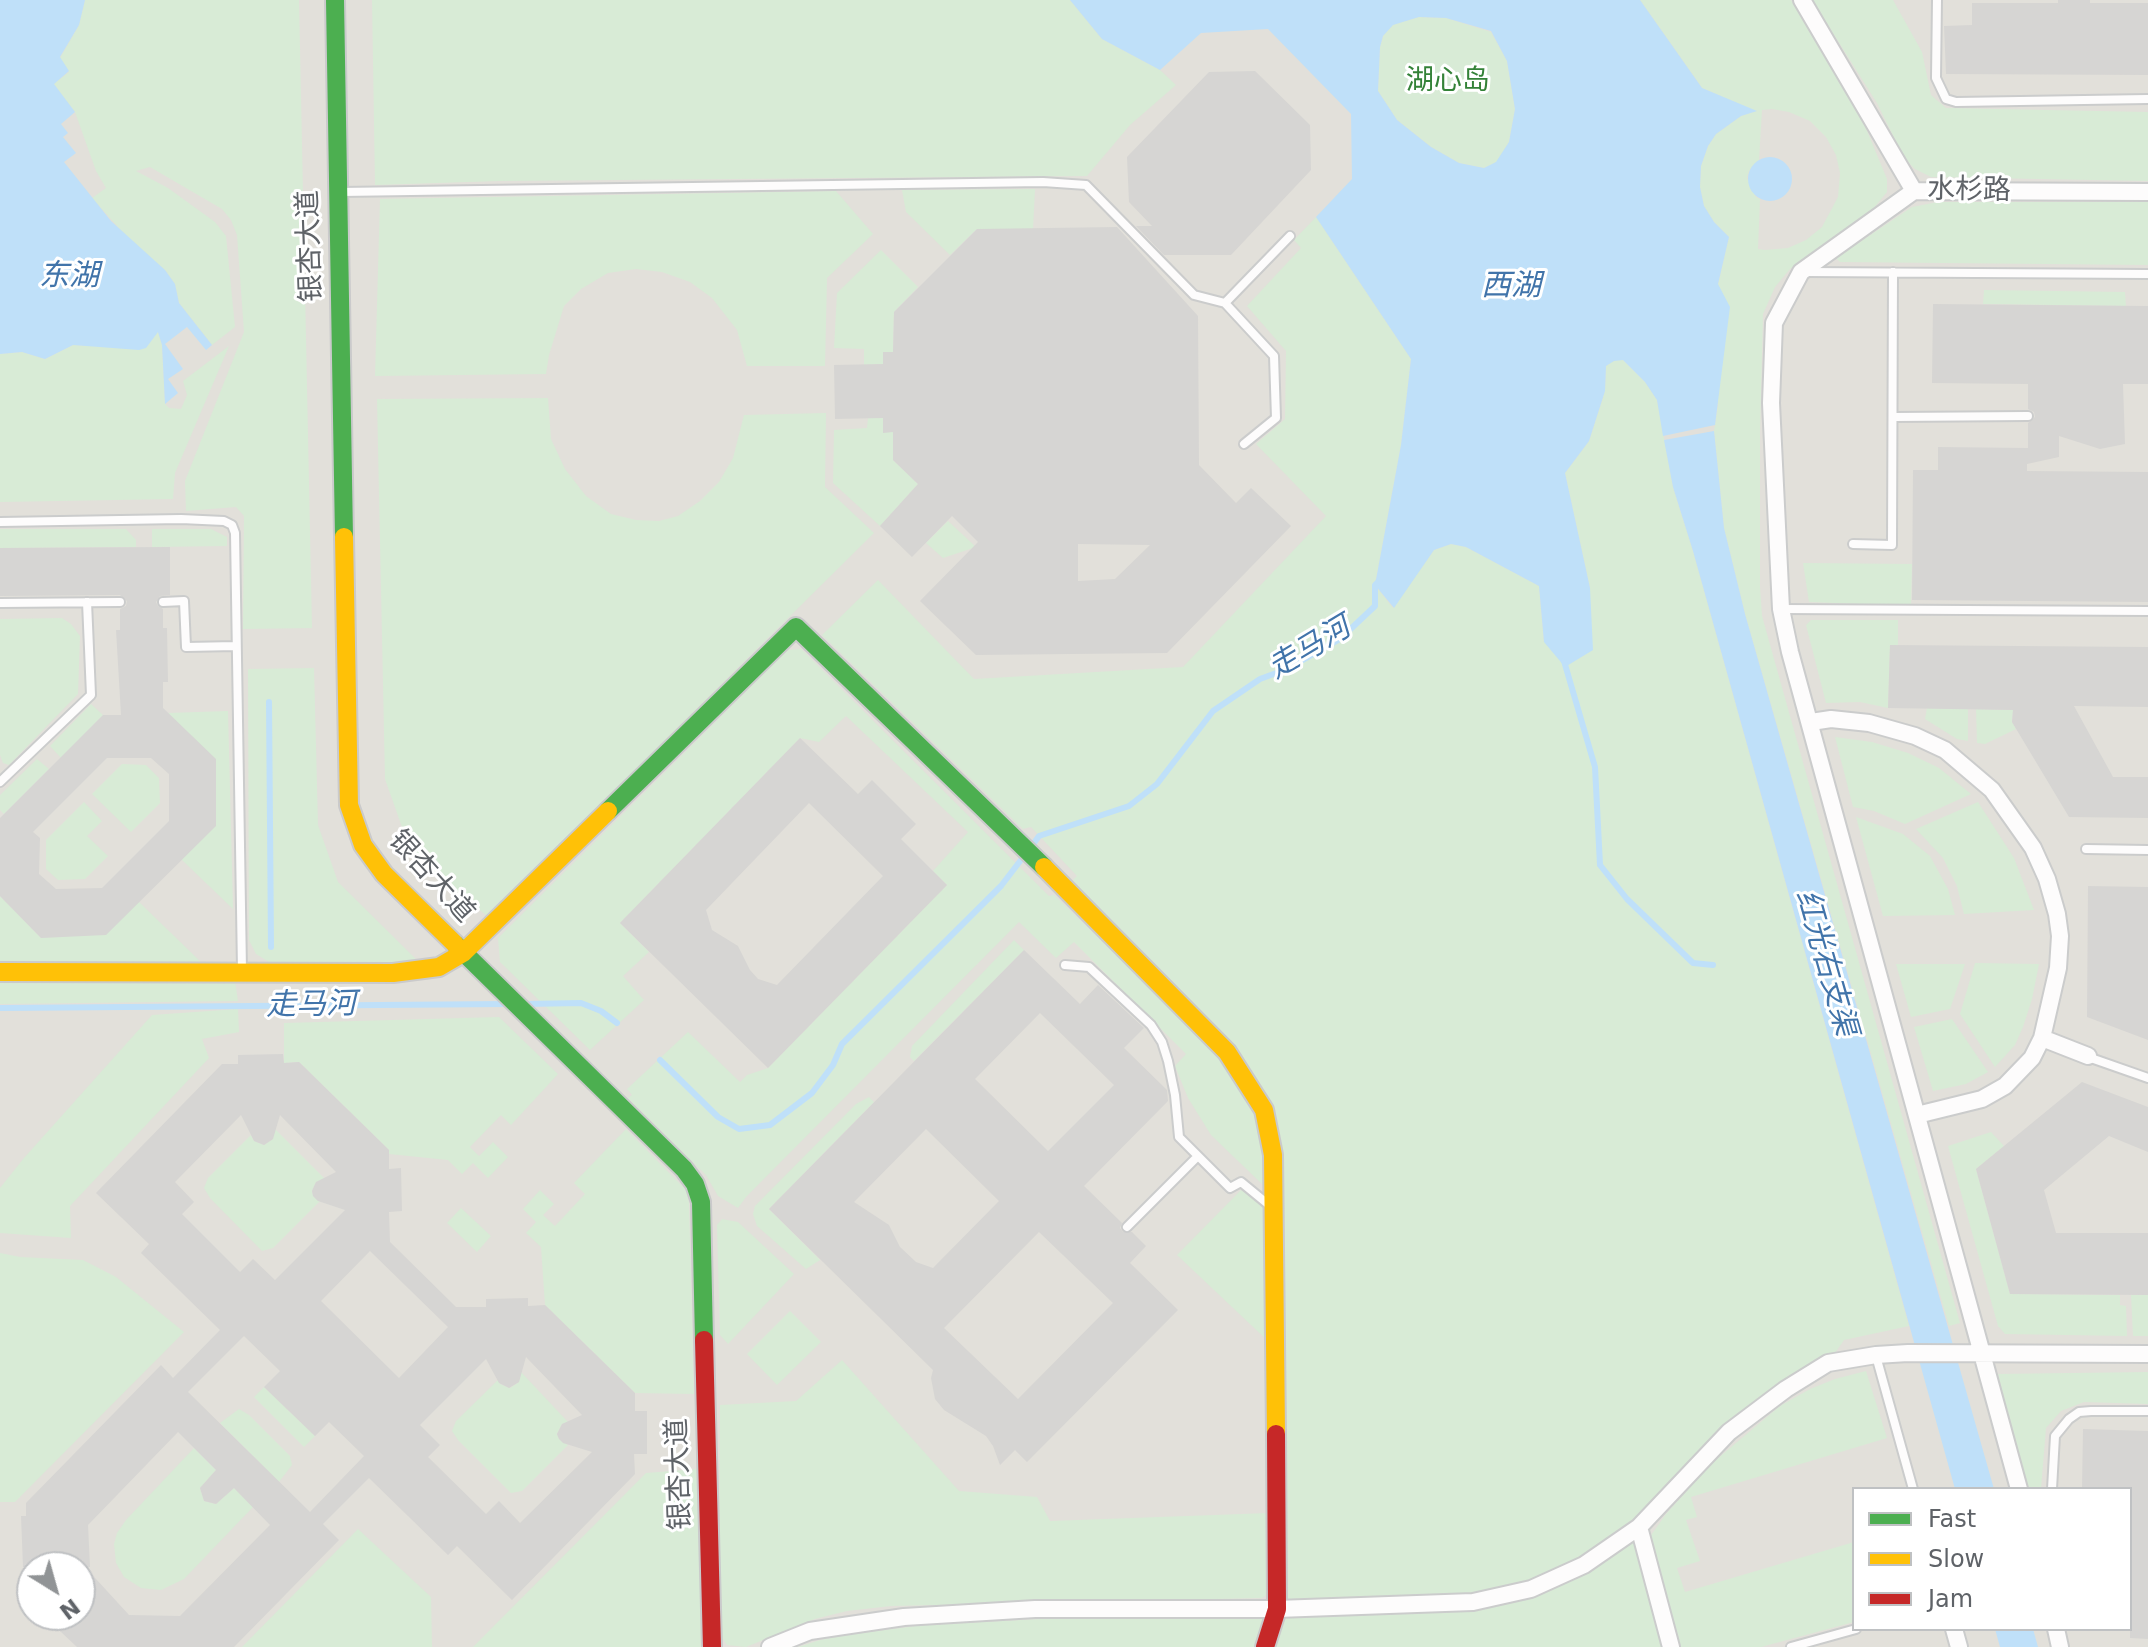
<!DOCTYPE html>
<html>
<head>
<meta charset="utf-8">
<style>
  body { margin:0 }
  #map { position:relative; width:2148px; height:1647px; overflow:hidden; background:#efeeea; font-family:"DejaVu Sans",sans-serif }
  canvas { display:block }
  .legend { position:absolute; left:1852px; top:1487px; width:280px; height:144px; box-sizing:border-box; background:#fff; border:2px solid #bfc1c3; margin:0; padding:10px 14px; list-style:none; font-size:24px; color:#5f6368 }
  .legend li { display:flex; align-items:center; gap:16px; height:40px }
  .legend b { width:40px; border:2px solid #bfc1c3 }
  .north { position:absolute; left:16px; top:1551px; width:80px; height:80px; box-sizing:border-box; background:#fff; border:2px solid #bfc1c3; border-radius:50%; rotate:143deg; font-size:22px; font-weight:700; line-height:32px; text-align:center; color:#5f6368 }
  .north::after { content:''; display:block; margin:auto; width:28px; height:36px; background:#919496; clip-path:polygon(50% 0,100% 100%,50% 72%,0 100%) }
</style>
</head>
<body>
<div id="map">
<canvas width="2148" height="1647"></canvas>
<ul class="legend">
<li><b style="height:10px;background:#4caf50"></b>Fast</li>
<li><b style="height:10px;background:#ffc107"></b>Slow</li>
<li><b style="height:10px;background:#c62828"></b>Jam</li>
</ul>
<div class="north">N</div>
</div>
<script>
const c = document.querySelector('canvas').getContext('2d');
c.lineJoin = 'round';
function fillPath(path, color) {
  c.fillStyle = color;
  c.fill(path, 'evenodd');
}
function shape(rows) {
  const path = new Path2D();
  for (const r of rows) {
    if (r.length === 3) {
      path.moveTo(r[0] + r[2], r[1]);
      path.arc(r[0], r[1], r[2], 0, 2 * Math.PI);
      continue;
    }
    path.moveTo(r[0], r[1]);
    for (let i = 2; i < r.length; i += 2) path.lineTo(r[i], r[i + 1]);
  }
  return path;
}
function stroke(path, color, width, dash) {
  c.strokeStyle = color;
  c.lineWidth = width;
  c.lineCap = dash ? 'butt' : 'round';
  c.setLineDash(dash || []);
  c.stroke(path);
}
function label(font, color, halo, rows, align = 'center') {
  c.font = font + ' "DejaVu Sans","Noto Sans SC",sans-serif';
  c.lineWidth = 6;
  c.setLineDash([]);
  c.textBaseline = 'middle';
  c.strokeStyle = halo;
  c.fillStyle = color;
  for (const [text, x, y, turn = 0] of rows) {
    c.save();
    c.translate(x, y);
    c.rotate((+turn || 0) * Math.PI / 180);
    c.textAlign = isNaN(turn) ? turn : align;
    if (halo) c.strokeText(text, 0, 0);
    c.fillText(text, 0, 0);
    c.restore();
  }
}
fillPath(shape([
  [0,0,2148,0,2148,1647,0,1647],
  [1854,1489,2130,1489,2130,1629,1854,1629],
  [32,1567,80,1567,80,1615,32,1615]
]), '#e2e0da');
fillPath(shape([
  [85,0,299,0,312,628,243,629,244,516,236,507,186,511,185,481,244,332,237,235,231,220,222,209,150,167,136,171,168,188,215,222,226,236,235,327,212,345,179,303,175,284,165,270,134,245,92,198,106,188,96,171,75,112,53,84,69,72,60,58,79,25],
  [372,0,1070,0,1102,39,1160,70,1176,85,1130,125,1087,176,499,181,375,185],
  [1640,0,1791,0,1865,126,1887,179,1887,192,1869,214,1790,269,1775,287,1763,314,1760,432,1760,587,1762,616,1960,1323,1949,1326,1745,614,1724,528,1714,431,1718,405,1718,284,1729,237,1714,222,1704,206,1700,187,1701,166,1708,146,1716,134,1741,116,1755,111,1702,88],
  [1772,109,1789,112,1810,121,1826,137,1836,155,1840,173,1838,197,1822,227,1806,240,1788,248,1765,250,1758,249,1760,199,1756,197,1747,178,1749,171,1759,160,1762,110],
  [1812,0,1893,0,1922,52,1931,95,1946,108,2148,112,2148,181,1931,177,1915,169,1904,158,1877,103],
  [1419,17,1446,18,1491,32,1507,61,1515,109,1509,142,1497,162,1484,168,1459,163,1431,147,1397,120,1378,91,1380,47,1383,36,1392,25],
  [1035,189,1033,229,977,229,950,255,906,212,902,190],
  [836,191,873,234,827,278,825,366,747,366,737,330,712,298,690,282,662,272,636,269,608,273,581,289,564,306,549,355,546,374,375,376,380,199],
  [1938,202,2148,202,2148,265,1840,262,1836,258,1912,207],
  [1316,217,1411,359,1401,445,1375,585,1393,608,1434,550,1451,544,1466,547,1539,586,1544,642,1590,588,1565,473,1589,441,1605,391,1606,366,1614,360,1623,360,1645,382,1657,400,1673,487,1693,551,1909,1326,1844,1340,1828,1363,1786,1389,1640,1526,1668,1647,1266,1647,1277,1128,1073,880,1077,876,1031,827,1023,829,822,635,878,580,974,679,1183,667,1326,516,1256,444,1285,419,1286,351,1247,306,1301,248,1294,240],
  [881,250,918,287,894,312,893,352,883,352,883,364,864,365,864,349,834,348,837,293],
  [1984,290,2125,292,2126,306,1983,304],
  [158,331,162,345,165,404,169,408,181,409,187,395,183,381,229,346,175,473,173,499,0,502,0,354,22,352,45,359,73,345,115,347],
  [548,398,551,439,565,469,586,496,611,514,636,520,659,521,678,516,700,501,719,482,733,458,744,415,826,413,825,487,874,533,487,916,435,874,408,844,385,779,377,399],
  [868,418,883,418,883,432,893,432,893,460,918,484,880,526,833,483,834,430,867,428],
  [948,521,976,547,943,558,926,543],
  [0,529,126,529,136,540,136,547,0,548],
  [152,529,211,529,227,537,227,546,152,547],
  [1803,563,1912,564,1911,606,1809,602],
  [62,618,71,624,80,636,78,694,9,765,3,763,0,755,0,619],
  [1811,620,1898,620,1898,645,1890,645,1888,708,1860,702,1826,703,1806,625],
  [801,649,1049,896,1054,895,1220,1055,1240,1080,1263,1134,1263,1185,1211,1135,1188,1098,1175,1066,1186,1054,1074,942,1056,958,1019,922,746,1197,738,1208,718,1196,706,1175,628,1098,632,1095,627,1089,688,1032,740,1082,747,1075,768,1068,947,885,933,871,968,832,846,716,819,742,800,738,620,923,649,952,623,976,644,1000,590,1050,500,962,498,938,788,650],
  [314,668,318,825,338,882,422,965,269,962,256,954,249,940,248,669],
  [91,704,103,715,61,758,50,746],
  [1927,708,1968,709,1968,741,1957,739,1925,719],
  [1976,709,2013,710,2012,722,2016,729,1985,744,1977,743],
  [228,711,233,909,182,860,216,760,168,713],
  [1835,737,1872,742,1908,753,1939,768,1971,794,1905,824,1874,811,1853,807],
  [37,759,49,769,4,814,0,810,0,795],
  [122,764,146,765,159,778,160,803,131,832,92,794],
  [84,802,102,821,87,836,108,856,85,879,58,880,46,869,46,840],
  [1978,802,2014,858,2034,910,1964,914,1957,886,1943,858,1916,829],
  [1856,817,1903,834,1930,856,1948,889,1955,915,1883,916],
  [0,896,41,938,139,902,202,963,0,964],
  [1014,940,1024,950,914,1061,910,1057,912,1046],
  [1975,963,2039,964,2032,999,2023,1027,2015,1045,1995,1067,1960,1014],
  [1896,964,1965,964,1950,1009,1911,1017],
  [0,978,235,981,238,1001,0,1004],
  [238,1009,239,1032,202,1039,209,1058,70,1206,71,1238,0,1233,0,1188,24,1158,152,1015],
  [499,1017,558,1074,511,1125,501,1115,470,1147,479,1156,493,1142,508,1157,488,1178,473,1163,462,1174,448,1160,389,1154,389,1150,299,1062,284,1063,284,1023],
  [1952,1019,1988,1072,1966,1084,1933,1091,1914,1027],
  [869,1097,874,1102,769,1209,820,1260,806,1269,757,1226,753,1214,755,1206,856,1104],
  [275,1129,325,1179,316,1182,312,1191,313,1196,320,1201,273,1248,262,1251,210,1198,204,1188,208,1178,251,1135,254,1141,264,1145,273,1139],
  [626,1129,686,1190,689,1203,694,1394,635,1393,545,1305,541,1247,526,1233,536,1222,523,1209,540,1190,554,1204,543,1215,555,1226,585,1194,574,1183],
  [1991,1132,2004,1146,1976,1169,2010,1294,2120,1295,2120,1305,2126,1306,2127,1336,2005,1334,1998,1326,1948,1146],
  [1241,1190,1267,1205,1269,1342,1177,1255],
  [461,1208,491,1236,477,1252,447,1223],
  [722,1219,738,1222,794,1274,728,1344,720,1335,717,1225],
  [0,1253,20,1257,83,1260,116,1277,184,1332,15,1502,0,1502],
  [2131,1295,2148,1295,2148,1336,2133,1336],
  [790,1311,821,1342,777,1385,747,1354],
  [842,1360,959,1491,1037,1497,1050,1521,1269,1513,1268,1594,1262,1598,891,1606,847,1611,815,1619,746,1647,727,1645,718,1632,720,1405,796,1401],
  [1866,1371,1887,1438,1691,1497,1697,1517,1686,1520,1700,1561,1677,1568,1685,1592,1854,1542,1854,1622,1761,1647,1680,1647,1649,1538,1666,1514,1711,1464,1780,1406,1810,1389,1835,1379],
  [521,1372,568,1422,562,1424,557,1434,559,1439,568,1445,522,1491,511,1493,458,1440,452,1431,456,1421,498,1380,500,1384,510,1388,519,1382],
  [2148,1372,2148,1404,2084,1402,2061,1411,2046,1428,2041,1489,2026,1489,1998,1374],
  [264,1387,315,1436,304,1447,254,1397],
  [239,1409,249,1415,290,1456,292,1465,279,1482,220,1423],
  [194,1448,216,1470,200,1488,204,1501,216,1504,234,1488,253,1507,184,1579,161,1590,141,1588,124,1577,116,1563,114,1544,117,1533,126,1520],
  [697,1469,702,1647,473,1647,646,1473],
  [358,1529,431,1597,432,1647,242,1647],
  [1260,1615,1268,1633,1263,1647,798,1647,820,1640,852,1634,924,1625,1041,1619]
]), '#d8ebd6');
fillPath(shape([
  [0,0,85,0,79,25,60,57,69,71,54,84,75,112,61,124,68,133,63,137,76,153,64,162,111,221,165,270,175,284,179,303,212,345,206,350,187,327,165,344,183,369,168,379,178,393,165,404,162,345,158,332,146,348,139,350,73,345,45,359,22,352,0,354],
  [1070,0,1640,0,1702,88,1757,111,1741,116,1716,134,1708,146,1701,166,1700,187,1704,206,1714,222,1729,237,1718,284,1730,307,1715,425,1663,436,1657,400,1645,382,1623,360,1614,361,1606,366,1605,391,1589,441,1565,473,1590,588,1593,650,1565,667,1544,642,1539,586,1466,547,1451,544,1434,550,1394,608,1375,585,1401,445,1411,359,1316,217,1352,179,1351,114,1268,29,1201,33,1160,70,1102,39],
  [1419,17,1446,18,1491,31,1507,61,1515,109,1509,142,1496,162,1484,168,1459,163,1431,147,1397,120,1378,91,1380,47,1383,36,1393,25],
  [1770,179,22],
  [1714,431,1724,528,1745,614,1994,1489,1955,1489,1693,551,1673,487,1664,440],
  [1995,1629,2033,1629,2038,1647,2000,1647]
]), '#bfe0f9');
stroke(shape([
  [1564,661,1595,767,1600,865,1627,899,1693,963,1713,965],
  [269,702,271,947],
  [1031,847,1039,836,1129,806,1157,784,1213,711,1260,679,1287,669,1340,639,1375,606,1375,585,1379,581],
  [526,1004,581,1003,601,1011,617,1023],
  [0,1008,507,1004],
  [660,1060,718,1117,739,1129,770,1125,812,1093,833,1065,842,1044,1001,886,1024,856]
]), '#bfe0f9', 6);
fillPath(shape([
  [2058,0,2090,0,2090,3,2148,3,2148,75,1946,74,1944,26,1972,25,1972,3,2058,3],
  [1255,71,1310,125,1311,170,1231,255,1164,255,1136,226,1152,226,1129,202,1127,157,1209,72],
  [1117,227,1198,316,1199,465,1236,503,1251,488,1291,526,1167,653,976,655,920,601,978,542,952,516,912,557,880,526,918,484,893,460,893,432,883,433,883,418,835,419,834,365,883,364,883,352,893,352,894,312,977,229],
  [1078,544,1150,545,1115,579,1078,581],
  [1933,304,2148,306,2148,384,2123,384,2125,444,2100,449,2059,436,2059,457,2027,464,2027,471,2148,472,2148,602,1912,600,1913,470,1938,470,1938,447,2028,448,2028,423,2035,417,2034,412,2028,409,2028,384,1932,383],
  [170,547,170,595,160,596,156,602,158,606,163,609,163,628,167,628,168,682,163,682,163,708,216,759,216,826,106,935,41,938,0,896,0,818,103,715,121,715,116,630,120,630,120,609,126,606,127,601,120,595,0,596,0,548],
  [107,758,151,758,169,774,169,821,102,888,56,889,39,874,40,838,33,832],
  [1890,645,2148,647,2148,707,2074,706,2113,777,2148,777,2148,818,2069,817,2012,722,2013,710,1888,708],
  [800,738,858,794,872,780,916,824,901,839,947,885,768,1068,620,923],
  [809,803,883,876,777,985,758,979,750,970,738,946,712,930,706,910],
  [2088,886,2148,887,2148,1040,2087,1017],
  [1024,950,1080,1004,1098,985,1144,1028,1124,1048,1167,1090,1168,1101,1084,1186,1122,1223,1120,1228,1123,1232,1132,1232,1146,1246,1130,1263,1178,1310,1027,1462,1015,1450,1000,1465,993,1446,986,1436,944,1410,935,1399,931,1378,933,1370,769,1209],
  [1040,1013,1114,1085,1048,1151,975,1079],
  [926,1129,999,1201,933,1268,916,1262,900,1247,889,1225,854,1202],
  [1039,1232,1113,1303,1018,1399,944,1328],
  [283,1054,284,1063,299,1062,389,1150,389,1169,401,1168,402,1211,389,1212,390,1242,456,1307,486,1307,486,1299,528,1298,528,1306,545,1305,635,1393,635,1411,647,1411,647,1454,634,1454,635,1474,512,1600,457,1546,448,1555,369,1478,323,1524,339,1540,234,1647,77,1647,43,1615,80,1615,80,1567,23,1567,21,1516,26,1516,26,1503,161,1365,173,1378,220,1330,141,1253,149,1244,96,1193,222,1064,238,1064,238,1055],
  [241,1115,254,1141,264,1145,273,1139,280,1115,336,1172,316,1182,312,1191,313,1196,318,1201,345,1210,275,1280,253,1259,240,1272,182,1214,194,1202,175,1182],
  [370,1251,448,1327,399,1378,321,1301],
  [244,1336,280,1371,264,1387,315,1436,329,1422,364,1456,310,1512,188,1392],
  [526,1357,582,1415,562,1424,557,1434,559,1439,563,1443,592,1452,520,1523,499,1501,486,1514,428,1457,440,1445,420,1425,486,1359,499,1383,509,1388,519,1382],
  [178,1432,216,1470,200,1488,204,1501,216,1504,234,1488,270,1525,180,1616,129,1615,85,1567,90,1567,88,1525],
  [2082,1082,2148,1107,2148,1152,2109,1136,2044,1190,2056,1233,2148,1233,2148,1295,2010,1294,1976,1169],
  [2083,1429,2148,1431,2148,1639,2130,1638,2130,1489,2082,1489]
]), '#d6d5d3');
const lane = shape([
  [1937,0,1936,78,1946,99,1956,102,2148,99],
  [341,192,1043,182,1086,185,1194,295,1225,303,1274,356,1276,418,1244,444],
  [1805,272,2148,274],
  [1225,303,1290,236],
  [1894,417,2028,416],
  [0,522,181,519,224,521,232,525,235,533,242,970],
  [1853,544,1892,545,1893,272],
  [163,602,184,601,186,647,236,646],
  [0,603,120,602],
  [1782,609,2148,611],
  [0,782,91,695,87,602],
  [2086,849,2148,850],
  [1065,965,1089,967,1151,1025,1162,1042,1168,1061,1175,1095,1179,1137,1230,1188,1241,1182,1269,1205],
  [2088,1057,2148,1078],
  [1127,1227,1198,1156],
  [1876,1356,1913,1489],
  [2052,1489,2055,1436,2069,1419,2079,1412,2091,1411,2148,1411],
  [1791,1647,1856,1629]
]);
const street = shape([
  [1802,0,1914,191,2148,192],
  [1914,191,1801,272,1774,323,1771,403,1781,609,1790,652,2019,1489],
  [1811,722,1831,719,1869,723,1915,736,1945,750,1992,790,2033,848,2047,879,2057,914,2060,936,2058,968,2042,1038,2032,1058,2005,1086,1982,1099,1917,1115],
  [2042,1038,2088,1056],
  [1639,1527,1671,1647],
  [1954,1629,1959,1647],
  [2056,1629,2060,1647],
  [770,1647,810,1631,904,1617,1035,1609,1277,1609,1473,1602,1531,1589,1584,1565,1639,1527,1729,1432,1786,1389,1828,1363,1876,1355,1908,1353,2148,1354]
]);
const fast = shape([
  [335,0,344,537],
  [608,811,796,627,1044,867],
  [455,944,684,1169,695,1184,701,1202,704,1340]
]);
const slow = shape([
  [344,537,349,805,363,845,384,874,455,944],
  [1044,867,1227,1052,1264,1110,1273,1155,1276,1434],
  [0,972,393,973,439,967,463,953,608,811]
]);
const jam = shape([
  [704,1340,712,1647],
  [1265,1647,1277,1609,1276,1434]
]);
stroke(lane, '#cbcccc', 12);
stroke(street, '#cbcccc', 20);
stroke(fast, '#cacacb', 22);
stroke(slow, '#cacacb', 22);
stroke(jam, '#cacacb', 22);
stroke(lane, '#fdfcfc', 8);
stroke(street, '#fdfcfc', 16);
stroke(fast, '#4caf50', 18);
stroke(slow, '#ffc107', 18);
stroke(jam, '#c62828', 18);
label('28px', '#348238', '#fff', [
  ["湖心岛",1448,82]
]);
label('28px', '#5f6368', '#fff', [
  ["水杉路",1969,191,1],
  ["银杏大道",311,246,-92],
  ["银杏大道",431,877,48],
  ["银杏大道",680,1474,-92]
]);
label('italic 30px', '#4174aa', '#fff', [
  ["东湖",69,277],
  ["西湖",1511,287],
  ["走马河",1310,649,-31],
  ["红光右支渠",1825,963,74],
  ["走马河",311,1006,-1]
]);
</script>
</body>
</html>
